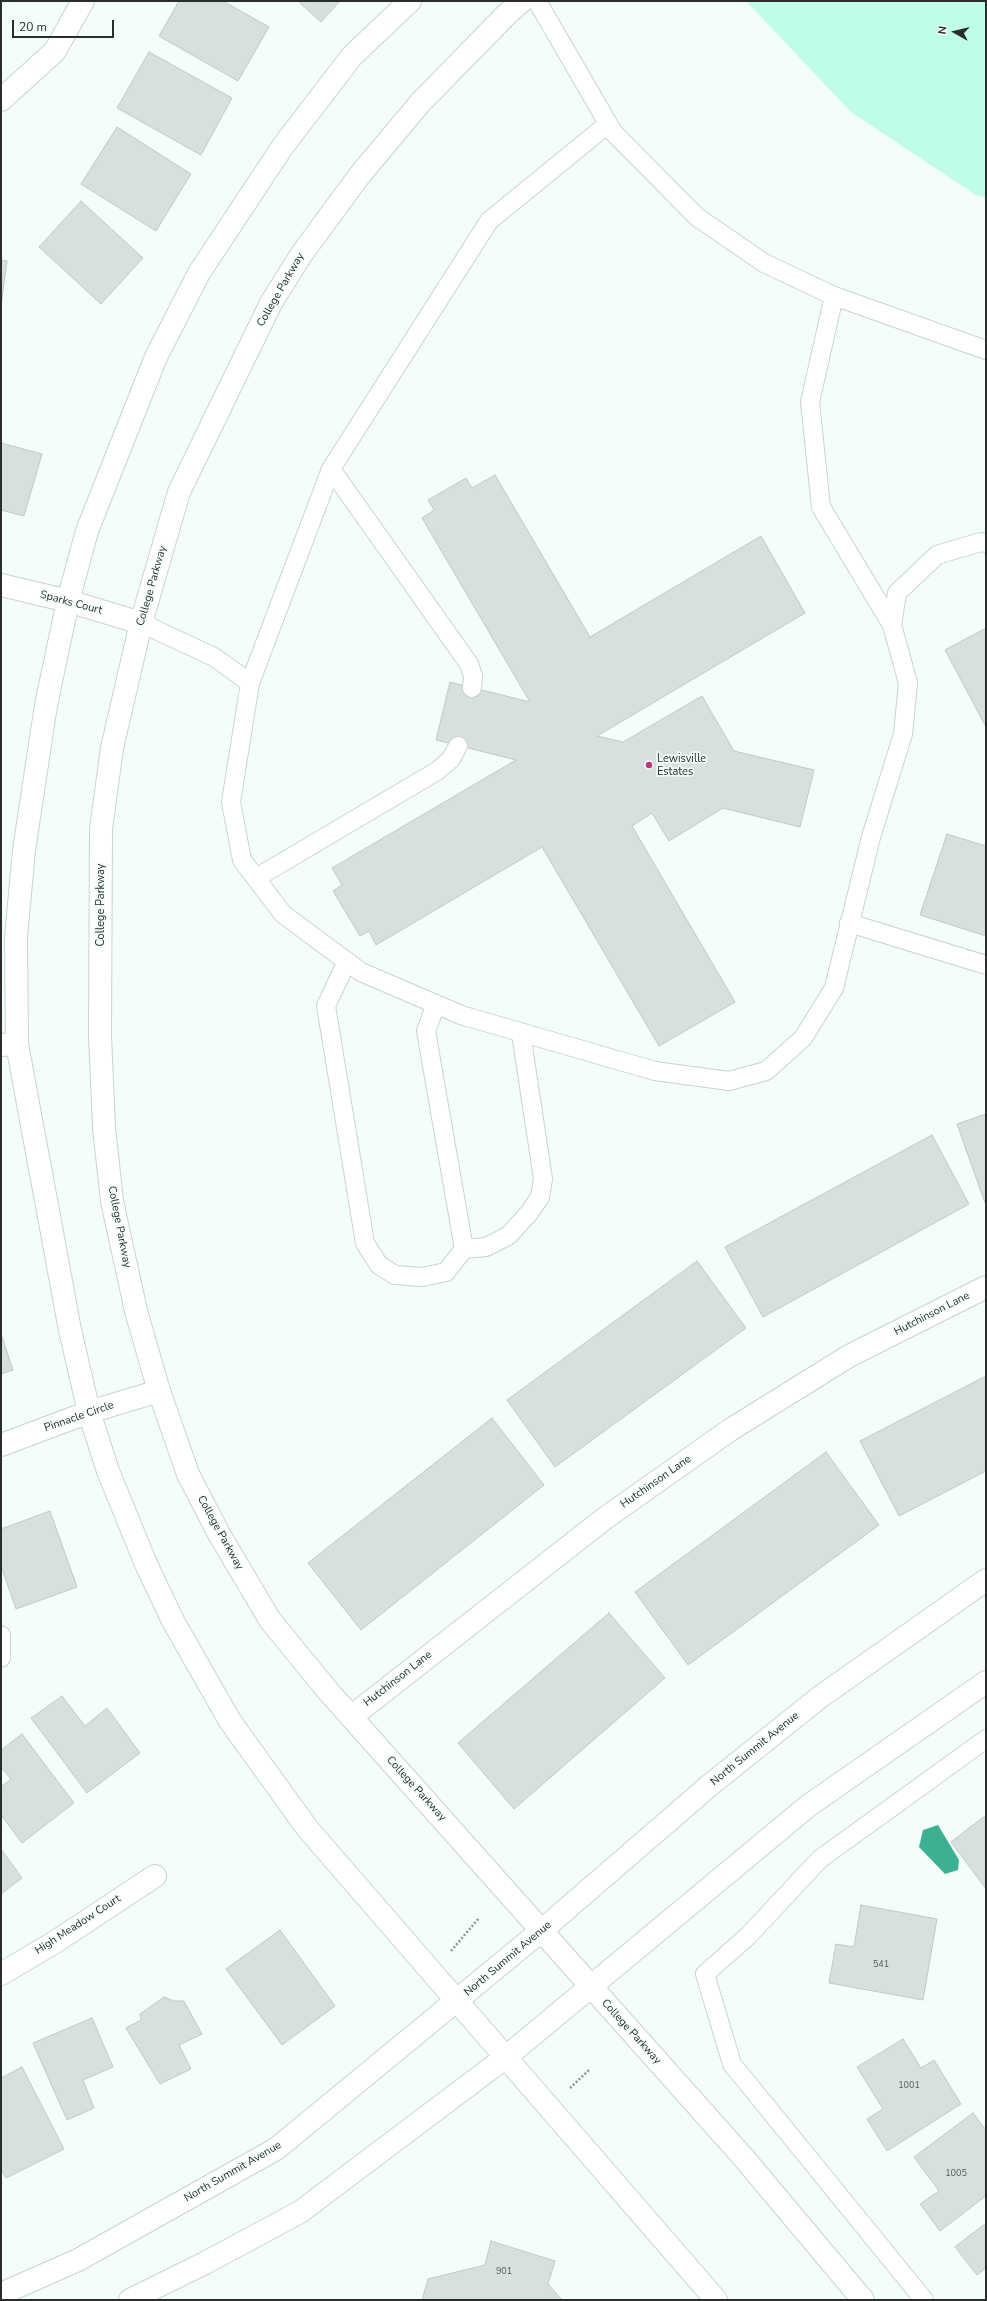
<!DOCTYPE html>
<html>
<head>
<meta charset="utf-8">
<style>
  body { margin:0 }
  #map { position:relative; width:987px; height:2301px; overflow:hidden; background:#f3fdf9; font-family:"Nunito Sans",sans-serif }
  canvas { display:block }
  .frame { position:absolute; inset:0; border:2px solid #2a2d2c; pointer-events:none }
  .north { position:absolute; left:935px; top:12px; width:40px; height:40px; -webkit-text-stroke:3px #f3fdf9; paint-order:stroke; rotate:278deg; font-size:11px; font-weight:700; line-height:16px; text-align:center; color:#2a2d2c }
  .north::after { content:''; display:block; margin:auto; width:14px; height:18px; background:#2a2d2c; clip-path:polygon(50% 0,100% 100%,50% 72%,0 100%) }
  .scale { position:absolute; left:12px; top:20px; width:102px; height:18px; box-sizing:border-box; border:2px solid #2a2d2c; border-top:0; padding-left:5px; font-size:12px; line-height:14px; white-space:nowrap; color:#2a2d2c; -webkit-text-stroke:3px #f3fdf9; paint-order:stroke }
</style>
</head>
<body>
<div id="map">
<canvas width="987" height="2301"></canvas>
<div class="frame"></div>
<div class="north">N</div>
<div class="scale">20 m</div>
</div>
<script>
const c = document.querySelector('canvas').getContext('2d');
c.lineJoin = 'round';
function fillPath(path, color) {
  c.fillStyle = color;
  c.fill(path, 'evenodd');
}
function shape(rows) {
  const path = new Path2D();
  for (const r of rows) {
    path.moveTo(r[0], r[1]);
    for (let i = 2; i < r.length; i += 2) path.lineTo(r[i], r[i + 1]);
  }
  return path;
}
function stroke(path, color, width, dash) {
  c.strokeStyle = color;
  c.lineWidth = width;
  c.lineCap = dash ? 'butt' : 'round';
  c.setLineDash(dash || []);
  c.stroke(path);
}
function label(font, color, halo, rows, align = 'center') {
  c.font = font + ' "Nunito Sans",sans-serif';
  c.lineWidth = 3.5;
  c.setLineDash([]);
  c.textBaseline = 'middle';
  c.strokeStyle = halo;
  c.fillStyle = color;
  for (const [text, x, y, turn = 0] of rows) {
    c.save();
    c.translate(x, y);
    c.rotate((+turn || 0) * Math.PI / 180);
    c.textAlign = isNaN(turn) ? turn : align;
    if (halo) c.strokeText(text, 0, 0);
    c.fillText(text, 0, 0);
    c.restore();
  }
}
fillPath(shape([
  [746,1,986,1,986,198,976,195,851,112]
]), '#bffce9');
fillPath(shape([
  [938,1825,959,1860,958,1870,945,1874,919,1847,923,1830]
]), '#3db094');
const building = shape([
  [179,1,223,1,269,27,238,81,159,36,179,1],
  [298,1,340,1,321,22,298,1],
  [149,52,232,98,201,155,117,108,149,52],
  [117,127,191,174,156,231,81,184,117,127],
  [81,201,143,258,101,304,39,247,81,201],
  [1,260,7,261,1,306,1,260],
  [1,443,42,454,24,516,1,510,1,443],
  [495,475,590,637,761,536,805,613,597,736,623,742,702,696,734,751,814,770,800,827,723,808,669,841,652,813,632,826,735,1002,659,1046,542,847,376,945,369,931,360,936,333,891,342,885,332,868,516,760,436,740,450,682,530,702,422,518,434,510,428,500,466,478,472,488,495,475],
  [986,628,986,724,985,725,945,650,986,628],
  [947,834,986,846,986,936,920,915,947,834],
  [986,1114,986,1203,985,1203,957,1124,986,1114],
  [932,1135,969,1204,763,1317,725,1247,932,1135],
  [697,1261,746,1328,555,1467,507,1400,697,1261],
  [1,1334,13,1370,1,1374,1,1334],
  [986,1376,986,1471,899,1516,860,1441,986,1376],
  [492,1418,544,1485,361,1630,308,1563,492,1418],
  [826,1452,879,1525,688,1665,635,1592,826,1452],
  [50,1511,77,1587,16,1609,1,1566,1,1529,50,1511],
  [609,1613,665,1678,514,1809,458,1743,609,1613],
  [62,1696,85,1726,107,1708,140,1753,87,1793,31,1718,62,1696],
  [22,1734,74,1803,22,1843,1,1815,1,1787,11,1779,1,1767,1,1750,22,1734],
  [986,1815,986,1889,951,1842,986,1815],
  [1,1849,22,1878,1,1894,1,1849],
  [861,1905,937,1919,923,2000,829,1983,836,1944,854,1947,861,1905],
  [280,1930,335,2006,282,2045,226,1969,280,1930],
  [164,1997,174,2001,184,2001,202,2034,179,2045,191,2069,160,2084,126,2028,141,2020,140,2014,164,1997],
  [92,2018,113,2067,83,2080,94,2108,67,2120,33,2043,92,2018],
  [903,2039,921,2068,934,2060,961,2104,887,2151,867,2119,883,2109,857,2067,903,2039],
  [22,2067,64,2149,6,2178,1,2169,1,2078,22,2067],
  [973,2113,986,2130,986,2196,940,2231,920,2204,939,2191,914,2157,973,2113],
  [986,2223,986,2268,977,2275,955,2247,986,2223],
  [491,2241,555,2261,548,2284,562,2300,422,2300,428,2279,485,2265,491,2241]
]);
fillPath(building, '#d7e0dd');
stroke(building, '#c0c9c6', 1);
const lane = shape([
  [537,1,613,132,697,217,764,263,834,296,986,350],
  [834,296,810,402,821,507,892,625],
  [331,469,469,664,473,676,472,688],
  [141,623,214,657,250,683,231,802,242,860,283,914,361,972,461,1015,655,1071,729,1081,766,1071,803,1038,834,988,871,837,903,734,908,683,892,625,897,593,937,555,981,542,986,543],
  [250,683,331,469,489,221,608,124],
  [256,878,437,771,451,759,458,746],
  [849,923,986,965],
  [347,961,326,1006,365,1243,379,1265,395,1275,422,1277,446,1272,464,1249,426,1031,436,1004],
  [464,1249,486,1247,508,1236,529,1213,540,1197,543,1179,521,1033],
  [1,1635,1,1658],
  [924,2300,732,2064,705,1974,748,1936,820,1859,986,1739]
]);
const street = shape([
  [1,100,55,51,83,1],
  [1,585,68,601,141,623],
  [1,1045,17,1044],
  [1,1445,89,1412,159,1391],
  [351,1717,604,1519,730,1430,849,1356,986,1287],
  [1,1974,55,1942,155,1876]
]);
const secondary = shape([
  [410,1,352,56,283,146,199,273,156,357,87,531,68,601,46,705,24,850,16,937,17,1044,70,1330,89,1412,108,1471,146,1564,173,1621,230,1721,307,1828,716,2300],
  [522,1,507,14,420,103,359,176,301,255,271,303,179,492,141,623,112,748,101,829,100,1036,104,1128,112,1201,136,1311,159,1391,188,1474,219,1534,270,1620,328,1691,743,2157,863,2300],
  [1,2294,78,2260,276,2149,541,1931,710,1785,820,1697,986,1580],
  [130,2300,205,2263,300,2212,506,2057,808,1806,986,1682]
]);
stroke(lane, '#cad3d0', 20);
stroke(street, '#cad3d0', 24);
stroke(secondary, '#cad3d0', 24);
stroke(shape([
  [451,1951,479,1918],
  [570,2088,590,2069]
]), '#8e9592', 2.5, [2, 2]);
stroke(lane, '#fff', 18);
stroke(street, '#fff', 22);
stroke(secondary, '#fff', 22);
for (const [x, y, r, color] of [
  [649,765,4,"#be397c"]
]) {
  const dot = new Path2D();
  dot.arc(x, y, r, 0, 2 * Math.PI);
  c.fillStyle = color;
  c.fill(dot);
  stroke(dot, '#f3fdf9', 1.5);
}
label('9px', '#555a58', null, [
  ["541",881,1965],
  ["1001",909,2086],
  ["1005",956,2174],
  ["901",504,2272]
]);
label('11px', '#2a2d2c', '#f3fdf9', [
  ["College Parkway",281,290,-60],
  ["College Parkway",152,586,-74],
  ["Sparks Court",71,603,15],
  ["College Parkway",101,905,-90],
  ["College Parkway",119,1227,79],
  ["Hutchinson Lane",932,1314,-27],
  ["Pinnacle Circle",79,1417,-19],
  ["Hutchinson Lane",656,1482,-35],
  ["College Parkway",220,1533,61],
  ["Hutchinson Lane",398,1679,-38],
  ["North Summit Avenue",755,1749,-39],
  ["College Parkway",416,1789,48],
  ["High Meadow Court",78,1925,-33],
  ["North Summit Avenue",508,1959,-40],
  ["College Parkway",631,2032,48],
  ["North Summit Avenue",233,2172,-30]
]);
label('11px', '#2a2d2c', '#f3fdf9', [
  ["Lewisville",657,759],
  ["Estates",657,772]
], 'left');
</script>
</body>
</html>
